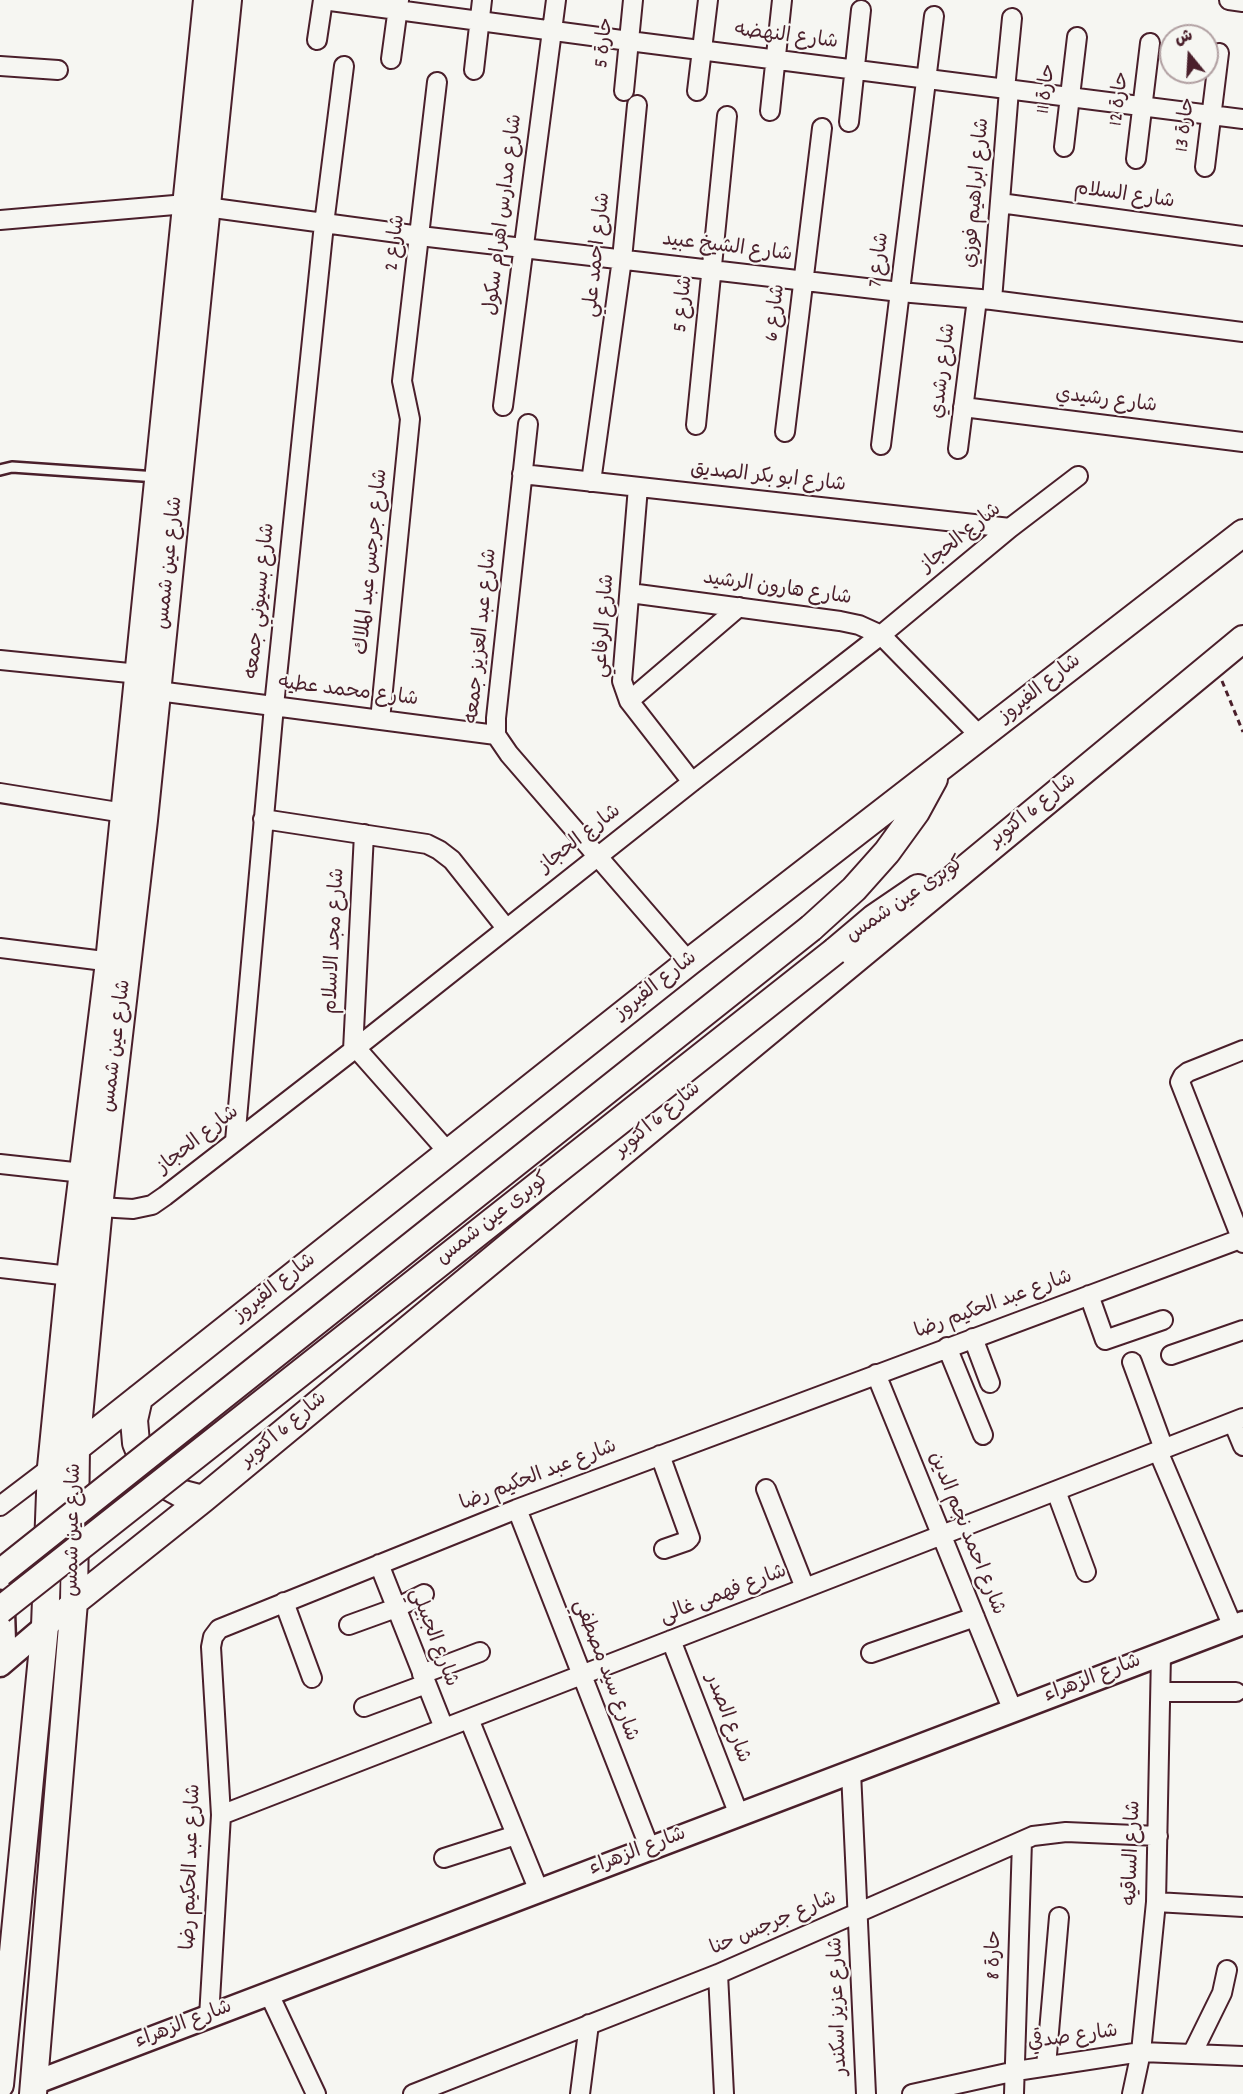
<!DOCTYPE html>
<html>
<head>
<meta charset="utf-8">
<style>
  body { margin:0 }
  #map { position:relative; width:1243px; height:2094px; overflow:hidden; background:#f6f6f2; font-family:Dekko,"Playpen Sans Arabic",sans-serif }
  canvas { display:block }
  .north { position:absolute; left:1159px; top:24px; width:60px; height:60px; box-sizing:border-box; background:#f6f6f2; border:2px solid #b1a0a2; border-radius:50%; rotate:342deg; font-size:16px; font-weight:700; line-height:24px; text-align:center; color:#4a1f2b }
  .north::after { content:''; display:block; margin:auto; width:21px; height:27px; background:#4a1f2b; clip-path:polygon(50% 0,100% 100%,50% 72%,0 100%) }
</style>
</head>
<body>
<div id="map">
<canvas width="1243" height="2094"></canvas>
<div class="north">ش</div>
</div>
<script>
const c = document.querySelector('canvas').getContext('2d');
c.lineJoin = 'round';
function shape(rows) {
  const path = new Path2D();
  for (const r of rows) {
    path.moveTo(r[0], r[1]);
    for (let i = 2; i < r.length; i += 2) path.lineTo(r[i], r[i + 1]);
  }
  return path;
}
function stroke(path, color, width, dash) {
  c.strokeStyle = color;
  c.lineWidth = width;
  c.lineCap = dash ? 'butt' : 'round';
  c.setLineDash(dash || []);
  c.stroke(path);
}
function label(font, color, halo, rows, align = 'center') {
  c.font = font + ' Dekko,"Playpen Sans Arabic",sans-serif';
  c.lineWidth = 4.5;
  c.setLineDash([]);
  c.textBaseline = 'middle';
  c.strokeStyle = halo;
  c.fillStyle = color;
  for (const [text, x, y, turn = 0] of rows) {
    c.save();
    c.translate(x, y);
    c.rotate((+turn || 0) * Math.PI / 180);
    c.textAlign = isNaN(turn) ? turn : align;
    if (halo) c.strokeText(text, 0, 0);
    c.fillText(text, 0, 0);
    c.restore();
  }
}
const service = shape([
  [0,470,12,467,157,477]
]);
const minor = shape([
  [323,0,629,41,1243,119],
  [1229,0,1243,2],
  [317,40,323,0],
  [391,59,399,0],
  [0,66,58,70],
  [474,70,482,0],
  [1005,89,1012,18],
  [624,91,633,0],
  [697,91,708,0],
  [770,111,782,0],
  [849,122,861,10],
  [1064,147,1077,37],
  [1136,159,1150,43],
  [1205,167,1219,53],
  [1000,203,1243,236],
  [206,207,420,236,900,292,992,300,1243,332],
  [0,220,186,204],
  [992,300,1009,90],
  [503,406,556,0],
  [963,407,1243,442],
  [528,424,496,718,496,735,509,754,689,962],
  [696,425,727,116],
  [785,432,822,128],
  [881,445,934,16],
  [958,449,977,299],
  [522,474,1010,528],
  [591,482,622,259,637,105],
  [638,487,622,681,629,701,692,782],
  [630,593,840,621,859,625,881,635,981,737],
  [0,660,149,675],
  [158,691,496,735],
  [629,701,739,607],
  [380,720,410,419,402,381,437,82],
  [0,793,124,813],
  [263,819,427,844,439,850,452,860,506,928],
  [0,948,120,963],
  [356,1048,448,1152],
  [353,1050,364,834],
  [1243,1050,1188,1072,1183,1076,1180,1082,1243,1243],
  [235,1141,274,706,324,224,344,66],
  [0,1164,83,1173],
  [99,1207,133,1209,152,1205,165,1196,356,1048,692,782,881,635,1010,528,1078,476],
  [0,1268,70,1276],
  [1089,1295,1105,1340,1163,1320],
  [973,1338,990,1383],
  [947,1347,983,1435],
  [1171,1355,1243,1330],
  [1132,1362,1164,1449],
  [876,1374,1013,1711],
  [1233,1422,1243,1446],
  [1158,1451,1233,1627],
  [660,1455,690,1538,687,1541,664,1549],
  [766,1489,805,1588],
  [1056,1491,1086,1572],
  [0,1506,58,1462],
  [517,1509,650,1849],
  [379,1564,444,1728],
  [284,1602,312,1678],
  [349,1625,396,1608,424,1594],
  [671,1640,739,1815],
  [871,1653,975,1617],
  [422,1674,480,1652],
  [1161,1692,1236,1692],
  [364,1707,426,1684],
  [469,1719,539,1891],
  [851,1772,866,2094],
  [221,1815,1243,1418],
  [444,1858,516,1835],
  [1156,1902,1243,1907],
  [718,1974,724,2094],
  [269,1994,316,2094],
  [209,2017,221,1815,211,1647,213,1637,219,1629,517,1509,1243,1238],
  [1192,2054,1222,1993,1227,1970],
  [1046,2066,1059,1917],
  [413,2094,718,1974,1033,1836,1066,1832,1158,1836],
  [580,2094,589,2024],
  [912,2094,1016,2071,1141,2052,1243,2056],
  [1014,2094,1022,1841],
  [1132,2094,1141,2052,1156,1902,1161,1654]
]);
const tertiary = shape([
  [0,1602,3,1612,4,1641,0,1654],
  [0,1665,74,1602],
  [34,2083,1243,1623]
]);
const secondary = shape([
  [811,928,854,889,887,852,916,812,934,779],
  [835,951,874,918,918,888],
  [139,1398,134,1420,136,1443,145,1465,160,1482,180,1493,203,1499],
  [76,1448,689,962,1243,533],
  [74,1602,203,1499,1243,639],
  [0,2085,45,1626,51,1467,70,1276,109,962,207,0],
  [33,2094,74,1602,76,1448,99,1207,144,820,228,0]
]);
stroke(service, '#4a1f2b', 14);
stroke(minor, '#4a1f2b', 22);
stroke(tertiary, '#4a1f2b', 27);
stroke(secondary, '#4a1f2b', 30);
stroke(shape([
  [1222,681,1243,732]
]), '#4a1f2b', 3, [6, 4.5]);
stroke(service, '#f6f6f2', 9);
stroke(minor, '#f6f6f2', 18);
stroke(tertiary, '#f6f6f2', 22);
stroke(secondary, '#f6f6f2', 26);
const secondaryBridge = shape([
  [0,1573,811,928],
  [0,1610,835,951]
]);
stroke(secondaryBridge, '#4a1f2b', 30, []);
stroke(secondaryBridge, '#f6f6f2', 26);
label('20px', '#4a1f2b', '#f6f6f2', [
  ["شارع النهضه",786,38,7],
  ["حارة 5",606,43,-84],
  ["حارة 11",1048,89,-83],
  ["حارة 12",1121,99,-83],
  ["حارة 13",1187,125,-83],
  ["شارع ابراهيم فوزي",978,193,-85],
  ["شارع السلام",1124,197,8],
  ["شارع مدارس اهرام سكول",505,215,-83],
  ["شارع 2",397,243,-83],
  ["شارع الشيخ عبيد",727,249,7],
  ["شارع احمد علي",599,255,-84],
  ["شارع 7",881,260,-83],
  ["شارع 5",685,304,-84],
  ["شارع 6",777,313,-83],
  ["شارع رشدي",945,371,-83],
  ["شارع رشيدي",1106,402,7],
  ["شارع ابو بكر الصديق",768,479,6],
  ["شارع الحجاز",962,539,-39],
  ["شارع جرجس عبد الملاك",373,562,-84],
  ["شارع عين شمس",171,563,-84],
  ["شارع هارون الرشيد",777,590,8],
  ["شارع بسيوني جمعه",262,601,-84],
  ["شارع الرفاعي",606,626,-86],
  ["شارع عبد العزيز جمعه",483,636,-84],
  ["شارع الفيروز",1041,690,-38],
  ["شارع محمد عطيه",348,693,7],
  ["شارع 6 اكتوبر",1034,812,-39],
  ["شارع الحجاز",581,840,-38],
  ["كوبرى عين شمس",906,901,-34],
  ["شارع مجد الاسلام",336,941,-87],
  ["شارع الفيروز",657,987,-38],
  ["شارع عين شمس",118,1046,-83],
  ["شارع 6 اكتوبر",659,1121,-40],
  ["شارع الحجاز",199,1141,-38],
  ["كوبرى عين شمس",494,1220,-38],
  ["شارع الفيروز",276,1289,-38],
  ["شارع عبد الحكيم رضا",994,1306,-20],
  ["شارع 6 اكتوبر",285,1431,-40],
  ["شارع عبد الحكيم رضا",539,1477,-21],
  ["شارع عين شمس",75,1530,-89],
  ["شارع احمد نجم الدين",965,1534,68],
  ["شارع فهمى غالى",724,1596,-21],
  ["شارع الجبيلي",432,1638,69],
  ["شارع سيد مصطفي",604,1671,69],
  ["شارع الزهراء",1093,1680,-21],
  ["شارع الصدر",726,1719,69],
  ["شارع الزهراء",638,1853,-21],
  ["شارع الساقيه",1134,1853,-88],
  ["شارع عبد الحكيم رضا",193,1867,-88],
  ["شارع جرجس حنا",774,1925,-23],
  ["حارة 8",996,1955,-89],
  ["شارع عزيز اسكندر",840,2006,-92],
  ["شارع الزهراء",184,2026,-21],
  ["شارع صدقي",1073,2039,-8]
]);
</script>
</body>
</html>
